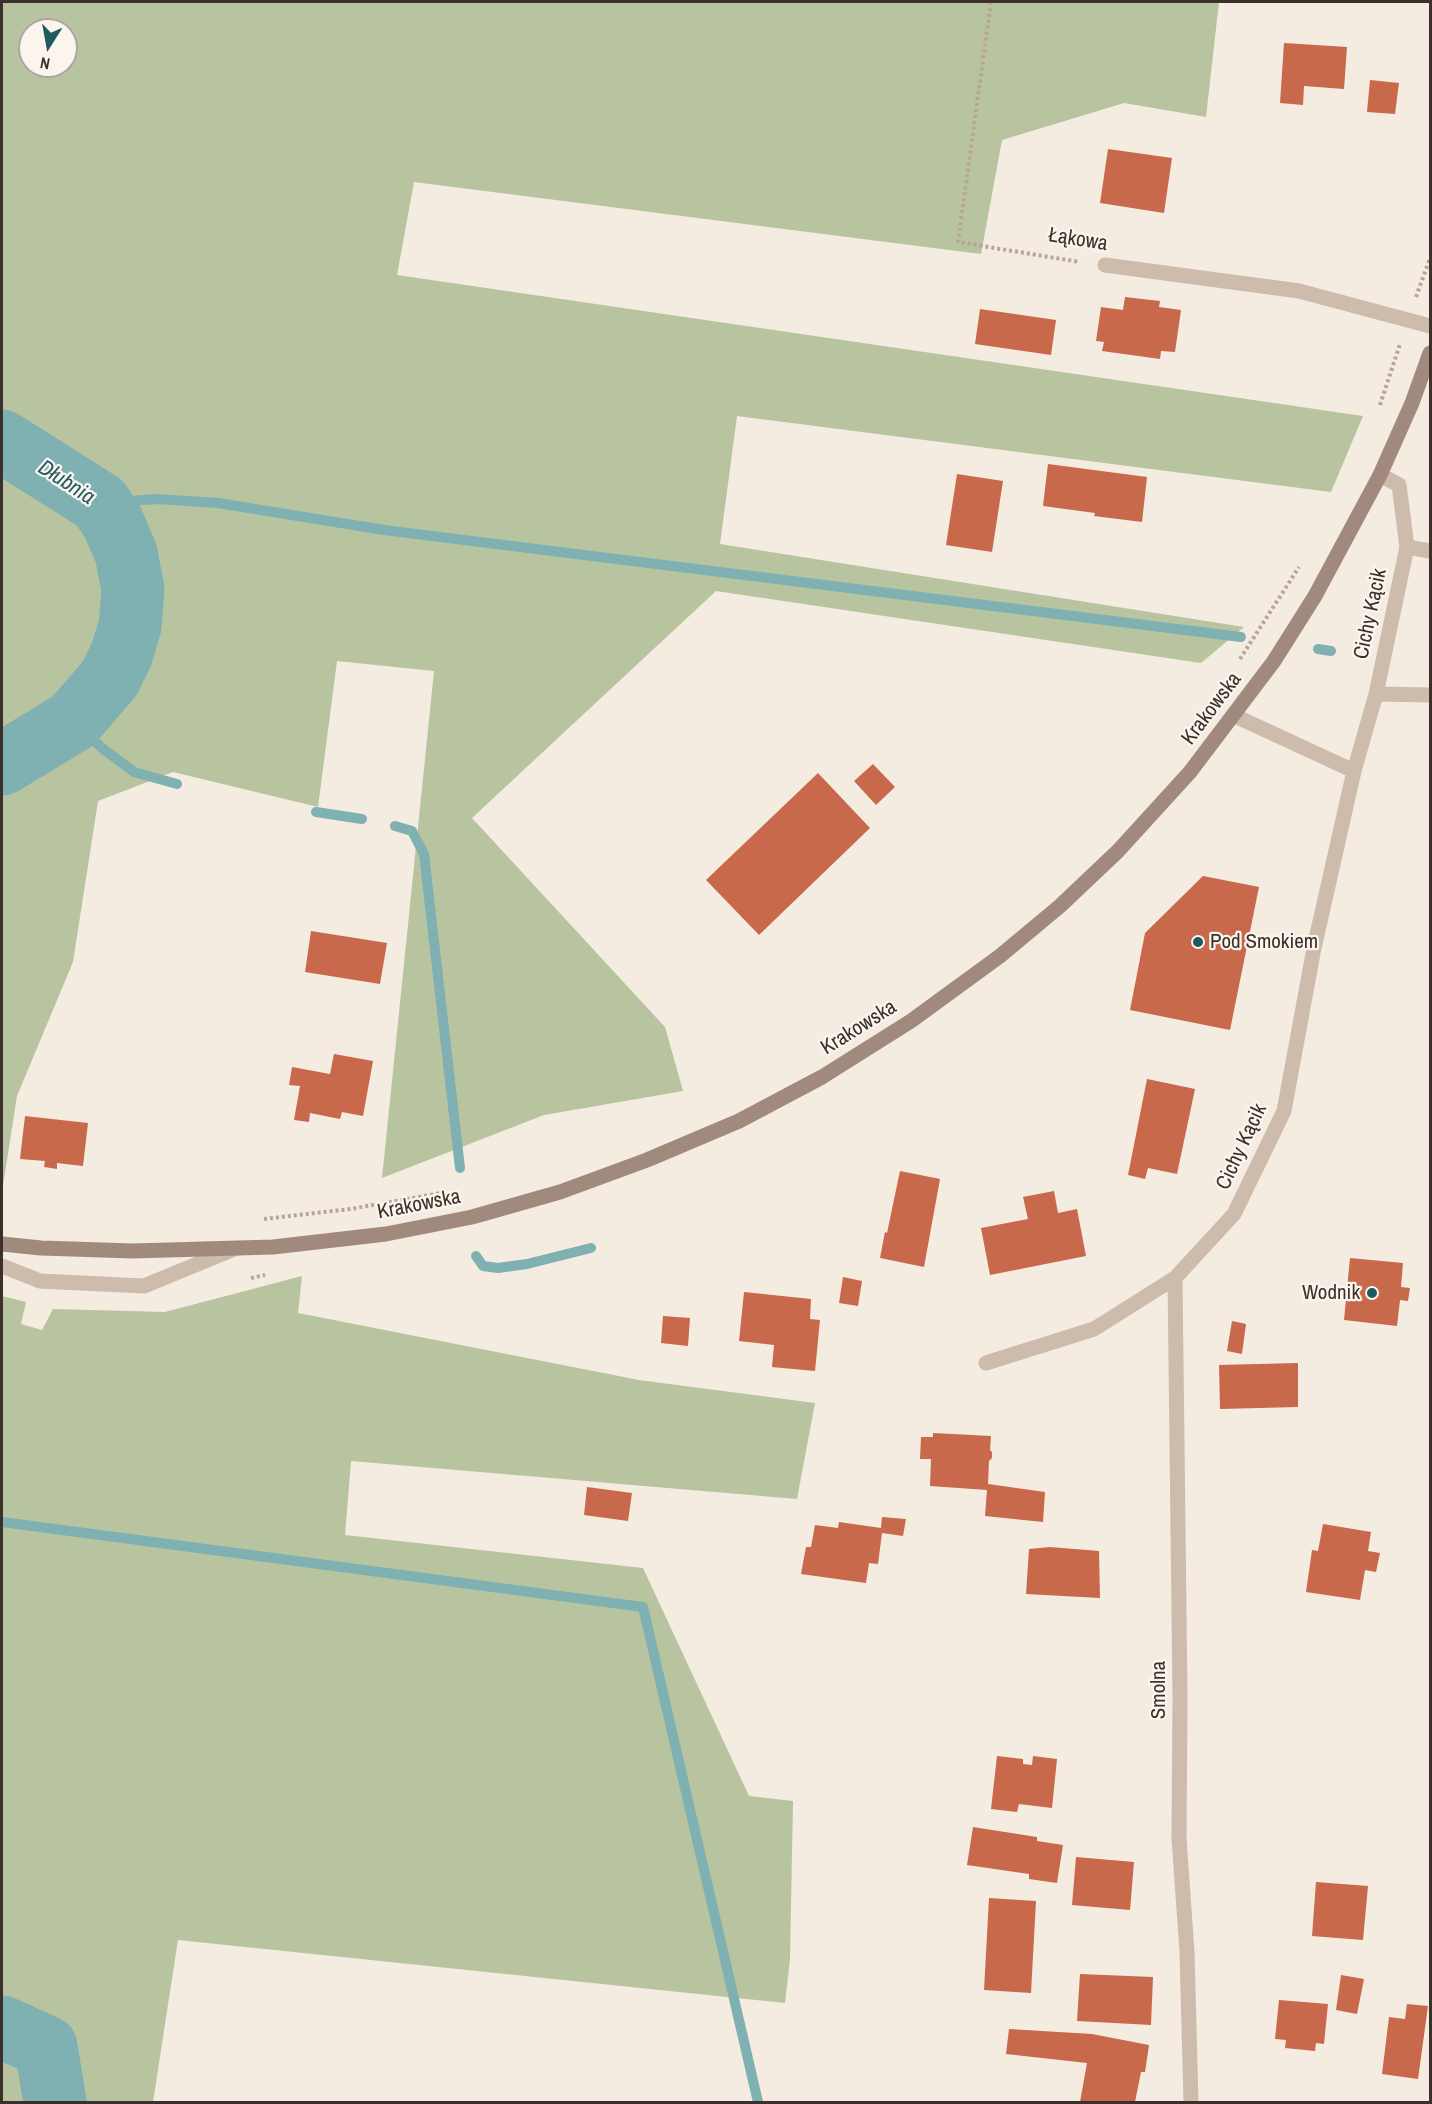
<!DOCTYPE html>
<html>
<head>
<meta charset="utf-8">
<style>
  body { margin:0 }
  #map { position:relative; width:1432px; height:2104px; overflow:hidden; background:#f4ebe1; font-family:"Archivo Narrow",sans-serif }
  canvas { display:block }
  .frame { position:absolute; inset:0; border:3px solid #3b302b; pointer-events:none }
  .north { position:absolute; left:18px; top:18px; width:60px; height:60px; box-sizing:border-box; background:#fbf5ee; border:2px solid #aea6a0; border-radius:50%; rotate:191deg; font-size:16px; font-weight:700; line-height:24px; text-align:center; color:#3b302b }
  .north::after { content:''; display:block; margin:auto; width:21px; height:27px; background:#1f5a5e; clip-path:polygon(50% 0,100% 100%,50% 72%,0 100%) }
</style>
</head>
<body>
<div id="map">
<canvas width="1432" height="2104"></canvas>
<div class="frame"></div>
<div class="north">N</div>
</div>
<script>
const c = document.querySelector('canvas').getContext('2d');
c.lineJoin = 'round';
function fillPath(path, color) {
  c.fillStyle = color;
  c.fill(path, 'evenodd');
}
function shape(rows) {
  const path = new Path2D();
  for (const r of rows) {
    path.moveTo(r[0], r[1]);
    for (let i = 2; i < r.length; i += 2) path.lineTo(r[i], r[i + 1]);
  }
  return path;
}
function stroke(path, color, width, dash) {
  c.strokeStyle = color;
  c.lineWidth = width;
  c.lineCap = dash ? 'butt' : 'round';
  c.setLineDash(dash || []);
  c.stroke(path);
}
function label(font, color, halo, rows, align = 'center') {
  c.font = font + ' "Archivo Narrow",sans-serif';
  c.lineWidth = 4.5;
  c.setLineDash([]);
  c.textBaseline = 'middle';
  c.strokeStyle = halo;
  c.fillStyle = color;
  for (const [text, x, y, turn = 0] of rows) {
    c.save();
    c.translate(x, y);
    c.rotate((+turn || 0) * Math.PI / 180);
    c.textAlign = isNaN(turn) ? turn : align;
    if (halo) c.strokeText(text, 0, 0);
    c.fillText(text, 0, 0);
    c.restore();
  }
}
fillPath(shape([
  [2,2,1219,2,1206,117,1124,103,1002,140,981,254,414,182,397,275,1363,416,1331,492,737,416,720,544,1244,627,1201,663,716,591,472,818,665,1027,683,1091,544,1115,382,1178,434,671,337,661,318,807,173,772,98,801,73,962,17,1096,2,1192],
  [30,30,66,30,66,66,30,66],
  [302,1276,298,1313,639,1380,815,1403,797,1499,351,1461,345,1535,643,1568,749,1796,793,1801,790,1959,785,2003,178,1940,153,2102,2,2102,2,1296,26,1302,21,1324,42,1330,53,1309,165,1312]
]), '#b8c4a0');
stroke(shape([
  [100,503,157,499,218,503,384,530,1241,637],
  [1318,649,1331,651],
  [73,721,102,748,134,772,177,784],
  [316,812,362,819],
  [395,826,412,831,424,854,460,1168],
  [476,1256,483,1266,498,1268,527,1264,591,1248],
  [2,1522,643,1607,758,2102]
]), '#7fb0b2', 10);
stroke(shape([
  [2,441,100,503,113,523,126,553,133,590,130,626,122,653,110,678,73,721,2,764],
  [2,2027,46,2047,55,2102]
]), '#7fb0b2', 63);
fillPath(shape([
  [1284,43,1347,47,1344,89,1304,86,1303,105,1280,103],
  [1370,80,1399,83,1395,114,1367,112],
  [1108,149,1172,158,1164,213,1100,203],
  [1125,297,1160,301,1159,307,1181,310,1175,352,1161,351,1160,359,1102,351,1104,342,1096,341,1101,307,1123,310],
  [980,309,1056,320,1051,355,975,344],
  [1048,464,1147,477,1142,522,1094,516,1095,513,1043,506],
  [957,474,1003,481,992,552,946,545],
  [873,764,895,787,876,805,854,781],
  [818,773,870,828,759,935,706,880],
  [1203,876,1259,887,1230,1030,1130,1010,1145,933],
  [311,931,387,943,380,984,305,972],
  [334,1054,373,1061,363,1116,342,1112,340,1119,310,1113,309,1122,294,1120,300,1086,289,1085,292,1067,330,1074],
  [1147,1079,1195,1089,1177,1174,1148,1168,1145,1179,1128,1175],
  [25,1116,88,1123,83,1166,57,1163,57,1169,44,1167,45,1161,20,1159],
  [900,1171,940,1179,924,1267,880,1258,885,1232,887,1233],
  [1054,1191,1058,1213,1077,1209,1086,1256,990,1275,981,1228,1028,1219,1023,1197],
  [1350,1258,1403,1263,1401,1287,1410,1288,1408,1301,1400,1300,1397,1326,1344,1320],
  [843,1277,862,1281,858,1306,839,1303],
  [744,1292,811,1299,810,1319,820,1320,815,1371,772,1367,774,1345,739,1341],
  [663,1316,690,1318,688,1346,661,1343],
  [1232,1321,1246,1324,1242,1354,1227,1351],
  [1298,1363,1298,1407,1220,1409,1219,1365],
  [933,1433,991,1436,990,1450,992,1452,992,1458,989,1461,988,1484,1045,1492,1043,1522,985,1516,987,1490,930,1486,931,1459,920,1459,921,1437,933,1437],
  [587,1487,632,1493,628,1521,584,1515],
  [882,1517,906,1519,903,1536,882,1533,878,1564,869,1563,866,1583,801,1574,806,1547,811,1547,815,1525,838,1528,839,1522,881,1528],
  [1323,1524,1371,1532,1368,1551,1380,1553,1376,1572,1365,1570,1360,1600,1306,1592,1312,1550,1318,1551],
  [1050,1547,1099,1551,1100,1598,1026,1594,1029,1549],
  [997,1756,1023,1759,1023,1764,1032,1765,1033,1756,1057,1759,1052,1808,1019,1804,1017,1812,991,1809],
  [973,1827,1037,1837,1037,1841,1063,1845,1057,1883,1029,1879,1029,1874,967,1865],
  [1076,1857,1134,1862,1130,1910,1072,1905],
  [1316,1882,1368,1886,1363,1940,1312,1936],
  [989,1898,1036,1901,1031,1993,984,1990],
  [1080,1974,1153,1977,1151,2025,1077,2021],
  [1341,1975,1364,1979,1357,2014,1336,2010],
  [1279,2000,1328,2004,1324,2044,1316,2043,1315,2051,1285,2048,1286,2040,1275,2039],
  [1407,2004,1428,2006,1418,2079,1382,2074,1389,2017,1405,2019],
  [1009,2029,1092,2034,1149,2045,1145,2072,1141,2072,1135,2102,1080,2102,1087,2063,1006,2054]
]), '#c8694b');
stroke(shape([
  [991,2,958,242,1080,262],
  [1416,297,1430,258],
  [1380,405,1400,344],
  [1240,659,1299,567],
  [264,1219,350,1209,441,1193],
  [251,1278,265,1275]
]), '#b9a596', 4, [3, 3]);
stroke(shape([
  [1105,265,1299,291,1430,326],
  [1407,547,1430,551],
  [2,1266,40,1281,144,1286,234,1249]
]), '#cdbbac', 15);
stroke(shape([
  [1376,694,1430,695],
  [1235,716,1354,771],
  [1175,1278,1180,1697,1179,1838,1187,1952,1191,2102],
  [986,1363,1094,1329,1175,1278,1234,1214,1284,1111,1314,948,1354,771,1376,694,1407,547,1399,485,1380,475]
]), '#cdbbac', 15);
stroke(shape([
  [2,1244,41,1248,133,1251,273,1247,386,1234,472,1217,560,1192,647,1160,739,1121,822,1077,911,1021,1000,956,1060,906,1118,851,1190,772,1274,661,1315,596,1380,475,1412,403,1430,353]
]), '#a18a7d', 15);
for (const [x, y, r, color] of [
  [1198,942,6,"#1f5a5e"],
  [1372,1293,6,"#1f5a5e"]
]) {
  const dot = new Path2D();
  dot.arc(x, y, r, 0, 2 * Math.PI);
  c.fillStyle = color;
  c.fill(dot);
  stroke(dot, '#fbf5ee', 2);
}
label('21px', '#3b302b', '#fbf5ee', [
  ["Łąkowa",1078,240,9],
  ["Cichy Kącik",1371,614,-78],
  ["Krakowska",1212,709,-53],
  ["Krakowska",859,1028,-32],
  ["Cichy Kącik",1242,1147,-65],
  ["Krakowska",419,1205,-11],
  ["Smolna",1159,1690,-90]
]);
label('21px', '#3b302b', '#fbf5ee', [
  ["Pod Smokiem",1210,942],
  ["Wodnik",1360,1293,"right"]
], 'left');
label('italic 22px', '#1f5a5e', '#fbf5ee', [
  ["Dłubnia",66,483,33]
]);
</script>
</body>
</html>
